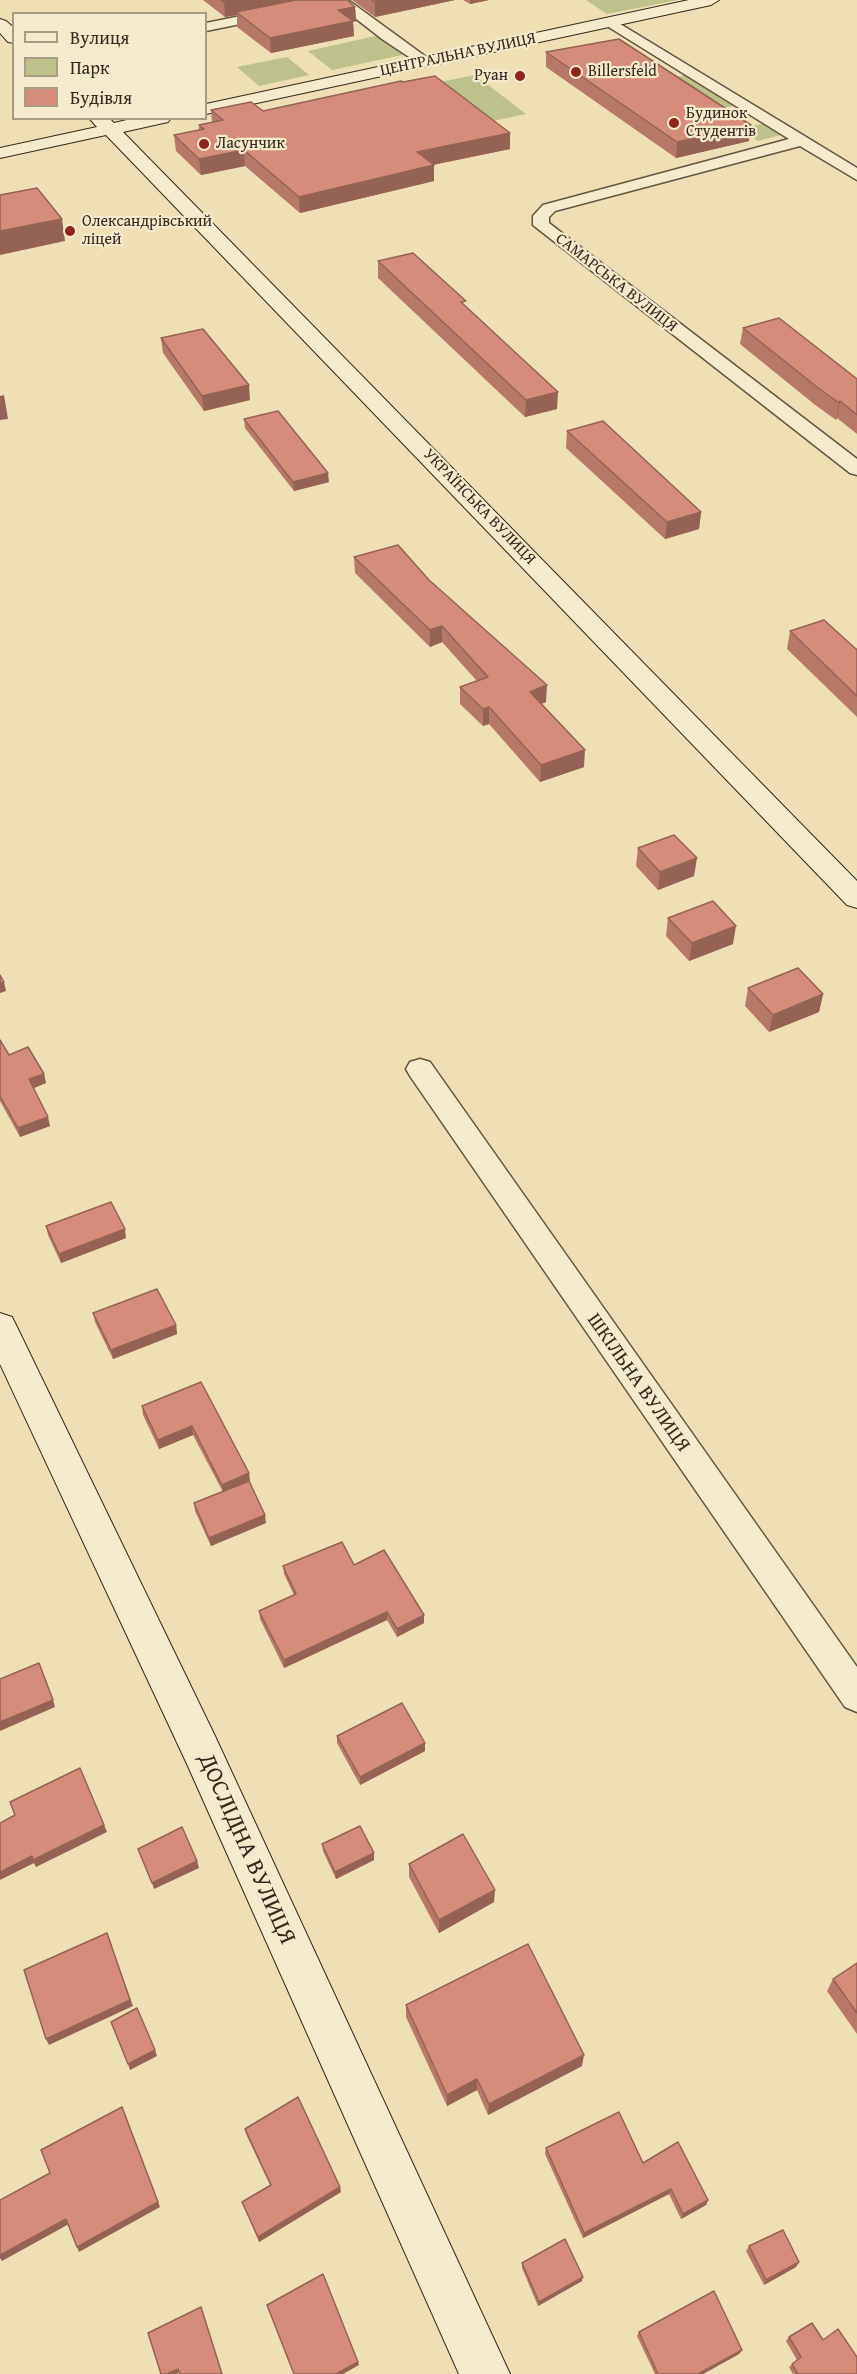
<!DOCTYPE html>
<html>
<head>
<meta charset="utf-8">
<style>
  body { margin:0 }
  #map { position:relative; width:857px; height:2374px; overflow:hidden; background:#eedfb4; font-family:"Gentium Book Plus",serif }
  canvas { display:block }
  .legend { position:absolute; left:12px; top:12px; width:195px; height:108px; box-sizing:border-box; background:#f4eace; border:2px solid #a89c87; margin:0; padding:8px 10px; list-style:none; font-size:18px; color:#35281d }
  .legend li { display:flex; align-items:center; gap:12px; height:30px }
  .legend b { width:30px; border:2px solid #a89c87 }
</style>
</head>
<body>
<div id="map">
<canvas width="857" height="2374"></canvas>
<ul class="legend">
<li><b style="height:8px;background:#f4eace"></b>Вулиця</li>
<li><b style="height:16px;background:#bdc18a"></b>Парк</li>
<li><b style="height:16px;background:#d58c7b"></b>Будівля</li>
</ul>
</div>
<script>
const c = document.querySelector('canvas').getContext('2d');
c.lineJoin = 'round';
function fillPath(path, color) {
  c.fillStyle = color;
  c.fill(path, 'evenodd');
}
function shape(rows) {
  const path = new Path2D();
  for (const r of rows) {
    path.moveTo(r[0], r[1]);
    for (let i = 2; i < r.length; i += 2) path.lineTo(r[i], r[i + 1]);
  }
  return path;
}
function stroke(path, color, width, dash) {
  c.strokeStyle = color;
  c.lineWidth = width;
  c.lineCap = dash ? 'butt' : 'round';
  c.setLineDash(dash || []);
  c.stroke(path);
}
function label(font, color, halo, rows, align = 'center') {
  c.font = font + ' "Gentium Book Plus",serif';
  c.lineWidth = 4.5;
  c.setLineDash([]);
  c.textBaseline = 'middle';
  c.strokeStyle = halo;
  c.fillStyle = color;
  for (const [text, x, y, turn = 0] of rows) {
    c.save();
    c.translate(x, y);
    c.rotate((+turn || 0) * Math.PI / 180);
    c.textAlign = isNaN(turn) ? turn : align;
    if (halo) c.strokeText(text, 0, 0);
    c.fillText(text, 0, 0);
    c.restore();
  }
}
fillPath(shape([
  [586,0,678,0,607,14],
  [380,35,403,52,402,55,332,70,308,51],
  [287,57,309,75,259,86,237,67],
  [689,74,737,105,711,111,663,80],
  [475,75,526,114,454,129,430,84],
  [765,123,785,134,758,141,739,129]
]), '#bdc18a');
const street = shape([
  [300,0,318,0,299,12,206,31,206,23,290,6,300,0],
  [332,0,348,0,433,62,431,65,421,65,382,39,332,0],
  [612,19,857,168,857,180,800,146,555,211,549,217,549,223,857,459,857,475,850,473,533,225,533,216,543,205,789,139,607,26,605,23,607,20,612,19],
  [420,1059,430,1062,857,1667,857,1712,845,1707,410,1076,406,1069,410,1062,420,1059]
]);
const secondary = shape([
  [689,0,719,0,711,5,206,114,206,104,689,0],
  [0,19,6,21,14,28,14,43,8,42,0,33,0,19],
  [89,118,109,118,114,123,135,118,171,118,168,122,123,132,857,881,857,908,847,905,106,135,0,158,0,148,97,127,89,118],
  [0,1313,12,1317,17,1327,215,1736,510,2374,459,2374,187,1764,0,1364,0,1313]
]);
stroke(street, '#635643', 3);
stroke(secondary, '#35281d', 2);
fillPath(street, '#f4eace');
fillPath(secondary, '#f4eace');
fillPath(shape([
  [203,0,347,0,355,7,356,21,353,22,354,36,271,53,237,27,237,15,225,17],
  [352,0,455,0,375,17],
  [463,0,489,0,470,4],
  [546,52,749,141,676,158,546,67],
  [211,110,263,111,510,149,433,165,434,181,300,213,245,166,201,175,176,151,174,135,199,130,199,125,212,122],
  [378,261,466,307,557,409,525,417,378,278],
  [743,328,857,379,857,434,837,418,836,420,814,404,740,344],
  [161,338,250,400,204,411,163,353],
  [244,419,329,482,294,491,245,428],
  [567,431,701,512,699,529,665,539,566,448],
  [354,557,429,580,546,702,541,704,584,767,540,782,489,724,483,726,460,704,460,687,477,681,442,642,430,647,355,573],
  [790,631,857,649,857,717,787,649],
  [638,848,694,876,658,890,636,866],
  [668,918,733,944,689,961,666,936],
  [748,988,823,994,819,1012,769,1032,745,1006],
  [0,1040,9,1055,44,1074,46,1083,34,1088,50,1126,20,1137,0,1101],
  [46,1226,126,1238,61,1263,48,1235],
  [93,1313,176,1325,177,1334,113,1359,95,1322],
  [201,1382,249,1473,250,1482,266,1523,211,1546,195,1511,194,1503,223,1492,193,1435,159,1449,143,1415,142,1406],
  [354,1565,424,1615,424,1623,397,1637,387,1620,284,1668,260,1619,259,1611,294,1595,284,1574,283,1566],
  [337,1736,425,1751,360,1785,337,1743],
  [322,1844,374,1860,336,1879,323,1851],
  [409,1864,494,1902,439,1933,409,1877],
  [857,1963,857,2034,827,1991,833,1979],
  [406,2005,582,2066,488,2115,477,2090,447,2106,406,2017],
  [245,2129,341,2192,259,2242,242,2202,270,2185,246,2134],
  [546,2148,643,2163,708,2200,706,2205,681,2219,669,2194,583,2238,545,2154],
  [749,2246,796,2267,764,2285,746,2251],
  [522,2263,582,2281,538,2306,522,2268],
  [639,2332,742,2350,739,2354,703,2374,655,2374,637,2336],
  [789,2337,823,2340,857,2374,793,2374,789,2367,797,2360,786,2341]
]), '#b7786a');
fillPath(shape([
  [234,0,296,0,236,12,237,15,225,17,224,2],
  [386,0,455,0,375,17,375,2],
  [470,0,489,0,470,4],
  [355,7,356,21,353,22,354,36,271,53,270,38,338,10],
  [751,125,749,141,676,158,677,142],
  [510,133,510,149,417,168,417,152],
  [244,150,245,166,201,175,199,159],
  [434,165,434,181,300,213,299,197],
  [62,219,65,241,0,255,0,231],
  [249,385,250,400,204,411,202,396],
  [558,392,557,409,525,417,526,400],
  [4,395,8,419,0,420,0,396],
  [840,401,837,418,836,420,839,403],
  [328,473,329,482,294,491,293,482],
  [701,512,699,529,665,539,667,522],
  [442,626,442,642,430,647,430,630],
  [547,685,546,702,529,709,530,692],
  [489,707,489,724,483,726,483,709],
  [585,750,584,767,540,782,541,765],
  [697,858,694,876,658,890,660,872],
  [736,926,733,944,689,961,692,943],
  [4,982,6,991,0,993,0,983],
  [823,994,819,1012,769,1032,773,1015],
  [44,1074,46,1083,31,1089,29,1079],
  [48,1117,50,1126,20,1137,18,1128],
  [125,1229,126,1238,61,1263,59,1254],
  [176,1325,177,1334,113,1359,111,1350],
  [192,1426,193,1435,159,1449,158,1440],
  [249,1473,250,1482,223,1493,222,1485],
  [265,1515,266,1523,211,1546,209,1538],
  [387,1612,387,1620,284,1668,284,1660],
  [424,1615,424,1623,397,1637,397,1629],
  [53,1700,55,1707,0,1731,0,1722],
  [425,1743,425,1751,360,1785,360,1777],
  [104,1825,107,1832,36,1867,34,1863,0,1880,0,1872,32,1856],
  [374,1853,374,1860,336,1879,335,1872],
  [197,1861,199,1868,154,1889,152,1883],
  [495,1890,494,1902,439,1933,439,1920],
  [107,1933,133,2006,49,2045,46,2039],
  [155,2050,157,2056,130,2070,128,2064],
  [584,2055,582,2066,488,2115,489,2104],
  [477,2079,477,2090,447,2106,447,2095],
  [122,2107,160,2207,79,2252,77,2247],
  [340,2187,341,2192,259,2242,258,2237],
  [671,2189,669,2194,583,2238,584,2233],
  [708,2200,706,2205,681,2219,683,2214],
  [66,2219,69,2224,2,2261,0,2258,0,2255],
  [799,2262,796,2267,764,2285,766,2280],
  [583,2277,582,2281,538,2306,539,2302],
  [742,2350,739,2354,703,2374,698,2374],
  [358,2362,359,2365,343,2374,336,2374],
  [178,2369,180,2372,177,2374,167,2374]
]), '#956256');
const building = shape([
  [221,0,234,0,224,2,221,0],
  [296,0,347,0,355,7,338,10,353,21,270,38,236,12,296,0],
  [372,0,386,0,375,2,372,0],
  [619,39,751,125,677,142,546,52,619,39],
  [435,76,510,133,417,152,434,165,299,197,244,150,199,159,174,135,204,129,199,125,223,120,211,110,251,102,263,111,401,81,403,82,435,76],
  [37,188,62,219,0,231,0,195,37,188],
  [413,253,466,301,461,302,558,392,526,400,378,261,413,253],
  [779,318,857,379,857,415,840,401,839,403,817,387,743,328,779,318],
  [203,329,249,385,202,396,161,338,203,329],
  [278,411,328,473,293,482,244,419,278,411],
  [603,421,701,512,667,522,567,431,603,421],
  [398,545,429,580,547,685,530,692,585,750,541,765,489,707,483,709,460,687,488,677,442,626,430,630,354,557,398,545],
  [824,620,856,649,857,649,857,696,790,631,824,620],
  [674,835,697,858,660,872,638,848,674,835],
  [713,901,736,926,692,943,668,918,713,901],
  [798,968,823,994,773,1015,748,988,798,968],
  [0,975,4,982,0,983,0,975],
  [0,1040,9,1055,28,1047,44,1074,29,1079,48,1117,18,1128,0,1096,0,1040],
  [111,1202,125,1229,59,1254,46,1226,111,1202],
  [157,1289,176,1325,111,1350,93,1313,157,1289],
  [201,1382,249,1473,222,1485,192,1426,158,1440,142,1406,201,1382],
  [249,1481,265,1515,209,1538,194,1503,249,1481],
  [342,1542,354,1565,384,1550,424,1615,397,1629,387,1612,284,1660,259,1611,296,1594,283,1566,342,1542],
  [39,1663,53,1700,0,1722,0,1679,39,1663],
  [402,1703,425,1743,360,1777,337,1736,402,1703],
  [80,1768,104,1825,33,1860,32,1856,0,1872,0,1823,15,1815,10,1802,80,1768],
  [360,1826,374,1853,335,1872,322,1844,360,1826],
  [182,1827,197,1861,152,1883,138,1849,182,1827],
  [463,1834,495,1890,439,1920,409,1864,463,1834],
  [107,1933,130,2000,46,2039,24,1970,107,1933],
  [528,1944,584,2055,489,2104,477,2079,447,2095,406,2005,528,1944],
  [857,1963,857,2013,833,1979,857,1963],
  [137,2008,155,2050,128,2064,111,2022,137,2008],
  [298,2097,340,2187,258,2237,242,2202,271,2185,245,2129,298,2097],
  [122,2107,158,2202,77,2247,66,2219,0,2255,0,2200,50,2173,41,2150,122,2107],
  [619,2112,643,2163,678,2142,708,2200,683,2214,671,2189,584,2233,546,2148,619,2112],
  [783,2230,799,2262,766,2280,749,2246,783,2230],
  [565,2239,583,2277,539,2302,522,2263,565,2239],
  [323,2274,358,2362,336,2374,294,2374,267,2305,323,2274],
  [714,2291,742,2350,698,2374,658,2374,639,2332,714,2291],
  [201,2307,222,2374,180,2374,178,2369,167,2374,161,2374,148,2333,201,2307],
  [812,2323,823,2340,838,2329,857,2357,857,2374,798,2374,792,2364,801,2357,789,2337,812,2323]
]);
fillPath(building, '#d58c7b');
stroke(building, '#956256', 1.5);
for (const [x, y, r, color] of [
  [576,72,6,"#8f2418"],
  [520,76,6,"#8f2418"],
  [674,123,6,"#8f2418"],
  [204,144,6,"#8f2418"],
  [70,231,6,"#8f2418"]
]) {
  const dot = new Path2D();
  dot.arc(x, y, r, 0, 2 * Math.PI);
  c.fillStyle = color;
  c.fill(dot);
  stroke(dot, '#f4eace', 2);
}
label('16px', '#35281d', '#f4eace', [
  ["ЦЕНТРАЛЬНА ВУЛИЦЯ",458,55,-12],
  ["САМАРСЬКА ВУЛИЦЯ",616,283,38],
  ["УКРАЇНСЬКА ВУЛИЦЯ",479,507,46]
]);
label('16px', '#35281d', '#f4eace', [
  ["Billersfeld",588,72],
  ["Руан",508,76,"right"],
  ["Будинок",686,114],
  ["Студентів",686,132],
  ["Ласунчик",216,144],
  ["Олександрівський",82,222],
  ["ліцей",82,240]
], 'left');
label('20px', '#35281d', '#f4eace', [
  ["ШКІЛЬНА ВУЛИЦЯ",638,1383,55]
]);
label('24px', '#35281d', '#f4eace', [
  ["ДОСЛІДНА ВУЛИЦЯ",246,1849,66]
]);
</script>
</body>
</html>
